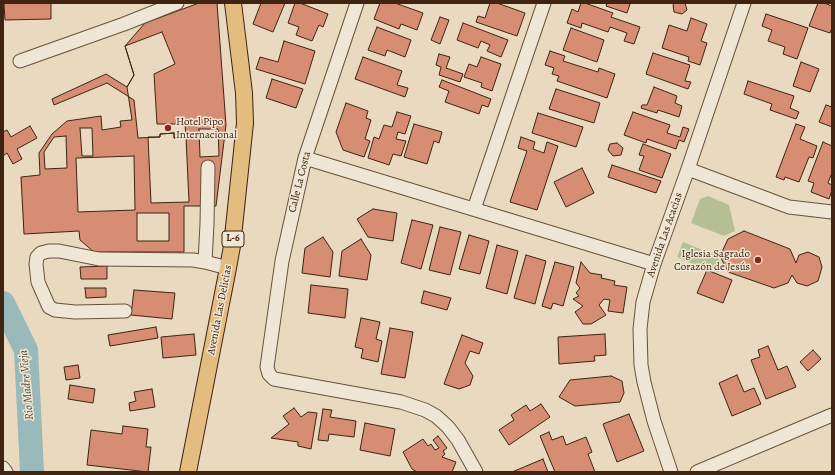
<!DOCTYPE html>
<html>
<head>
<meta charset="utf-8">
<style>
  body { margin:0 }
  #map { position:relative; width:835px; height:475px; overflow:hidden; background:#e8d9bf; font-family:Alegreya,serif }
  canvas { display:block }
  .frame { position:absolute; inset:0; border:4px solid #3e2411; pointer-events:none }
</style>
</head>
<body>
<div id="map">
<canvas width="835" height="475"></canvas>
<div class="frame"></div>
</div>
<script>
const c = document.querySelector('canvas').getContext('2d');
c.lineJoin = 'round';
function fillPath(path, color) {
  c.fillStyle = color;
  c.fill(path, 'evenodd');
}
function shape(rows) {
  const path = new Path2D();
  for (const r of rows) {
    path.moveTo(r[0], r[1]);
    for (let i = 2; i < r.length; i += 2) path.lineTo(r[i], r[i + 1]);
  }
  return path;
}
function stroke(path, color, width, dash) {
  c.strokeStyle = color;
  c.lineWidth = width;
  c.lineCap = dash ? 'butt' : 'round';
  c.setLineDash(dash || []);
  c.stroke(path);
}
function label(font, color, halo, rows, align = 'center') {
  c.font = font + ' Alegreya,serif';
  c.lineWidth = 3;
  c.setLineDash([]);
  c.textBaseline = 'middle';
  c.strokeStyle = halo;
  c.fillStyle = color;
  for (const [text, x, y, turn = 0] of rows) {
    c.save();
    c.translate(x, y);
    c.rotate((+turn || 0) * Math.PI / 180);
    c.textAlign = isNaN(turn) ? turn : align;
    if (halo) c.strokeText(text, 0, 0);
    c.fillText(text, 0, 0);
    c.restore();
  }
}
fillPath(shape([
  [708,196,729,205,735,231,724,236,691,223,700,199],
  [683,242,717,256,721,263,718,272,706,267,705,269,677,257]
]), '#b4c094');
stroke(shape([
  [3,303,26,350,32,472]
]), '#99b9ba', 24);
const building = shape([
  [3,3,51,3,51,19,5,20,4,4,3,3],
  [199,3,217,3,226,125,216,206,184,206,184,252,94,252,80,240,79,231,24,234,21,177,40,175,39,153,52,134,67,121,101,116,102,130,121,127,120,121,132,120,127,87,134,75,125,46,145,23,199,3],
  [261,3,285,3,273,32,253,24,261,3],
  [295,3,300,3,328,14,323,27,319,25,312,41,296,35,299,27,288,23,295,3],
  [380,3,395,3,423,13,417,30,401,24,399,29,374,19,380,3],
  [490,3,497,3,525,13,517,36,476,22,478,16,485,18,490,3],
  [581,3,585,3,613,13,611,17,640,27,634,44,624,41,627,33,610,27,608,32,582,23,581,28,567,23,572,9,578,12,581,3],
  [607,3,625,3,630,4,627,13,606,6,607,3],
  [675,3,685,3,687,10,682,14,674,12,673,5,675,3],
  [818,3,824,3,832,6,832,28,830,33,809,26,818,3],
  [766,14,808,28,797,59,783,54,785,47,768,41,772,30,762,26,766,14],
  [440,17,449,20,440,44,431,40,440,17],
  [691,18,707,24,701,41,707,43,700,65,688,61,689,57,662,48,669,25,687,31,691,18],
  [463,23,508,40,501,57,487,51,490,45,481,41,478,48,457,40,463,23],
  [377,27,411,40,405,57,387,50,385,56,368,50,377,27],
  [571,28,604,40,597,62,563,50,571,28],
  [162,32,175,64,154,74,157,124,185,124,186,137,174,138,174,133,160,134,160,137,138,138,134,100,107,83,54,105,52,99,106,74,127,87,134,75,125,46,162,32],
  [284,41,315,51,305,84,256,69,260,57,278,62,284,41],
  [550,51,565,56,563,61,598,72,599,68,615,74,607,98,557,81,559,76,552,74,554,68,545,65,550,51],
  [653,53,690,65,685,81,691,82,688,89,646,74,653,53],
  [439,54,450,57,446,68,463,74,460,82,439,75,441,67,436,65,439,54],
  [363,57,402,71,397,85,408,88,405,97,355,79,363,57],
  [481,57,501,64,492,91,481,87,482,83,464,77,469,64,477,67,481,57],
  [801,62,819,69,810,92,793,86,801,62],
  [272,79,303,89,296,108,266,98,272,79],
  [442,80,491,99,488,107,482,105,479,114,445,102,449,91,439,87,442,80],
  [748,81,794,96,790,108,799,112,796,119,770,110,772,104,744,94,748,81],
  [654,87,677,96,675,103,682,106,679,117,658,110,657,113,641,108,642,105,647,105,654,87],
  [556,89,600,103,594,123,549,109,556,89],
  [346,103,368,111,366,118,371,120,365,139,370,141,364,157,343,150,336,132,346,103],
  [826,105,832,107,832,127,819,122,826,105],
  [397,112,411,116,405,134,398,132,396,139,406,141,401,156,393,154,389,165,368,158,374,137,379,139,384,125,392,127,397,112],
  [633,112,670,125,667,133,680,137,683,127,689,129,684,142,679,140,676,149,647,139,646,143,624,135,633,112],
  [538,113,583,127,576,147,532,133,538,113],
  [414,124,442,132,439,143,434,141,427,164,404,157,414,124],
  [796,124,805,127,800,139,817,146,813,158,809,157,799,182,785,177,784,180,776,177,796,124],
  [30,126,37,138,17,149,22,159,13,164,7,153,3,156,3,132,7,130,11,137,30,126],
  [80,128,92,128,93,156,82,156,80,128],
  [199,129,218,129,219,156,200,157,199,129],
  [174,133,174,138,186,137,189,202,151,203,148,137,160,137,160,134,174,133],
  [66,136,67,168,45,169,44,152,54,137,66,136],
  [521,137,535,142,533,149,544,153,547,142,558,146,537,210,510,202,527,151,518,148,521,137],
  [823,142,832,146,832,175,831,175,828,183,832,185,832,190,829,199,811,192,814,183,808,181,823,142],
  [617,143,623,148,621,155,613,156,608,150,610,144,617,143],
  [643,144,671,154,662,178,639,170,644,156,639,155,643,144],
  [134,156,135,210,78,212,76,158,134,156],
  [612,165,661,181,656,193,608,177,612,165],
  [582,168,594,193,566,207,554,182,582,168],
  [373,209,397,213,393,241,368,237,357,219,373,209],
  [137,213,169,213,169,241,137,241,137,213],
  [412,220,433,225,421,269,401,263,412,220],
  [440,227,461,232,450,275,429,270,440,227],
  [744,231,790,249,796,263,799,255,808,252,819,257,822,267,818,281,807,286,797,283,792,275,788,283,774,288,728,272,720,256,728,239,744,231],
  [469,235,489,241,480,274,459,269,469,235],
  [323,237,333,252,330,277,302,273,305,248,323,237],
  [361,239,371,255,367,280,339,276,342,251,361,239],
  [497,245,518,251,507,294,486,288,497,245],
  [526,255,546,261,535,304,514,298,526,255],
  [555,262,574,267,563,306,553,303,551,309,542,306,555,262],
  [581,262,590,273,602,275,601,278,615,281,614,285,627,287,623,313,608,311,610,300,604,299,599,305,606,315,591,324,583,324,575,312,583,306,573,299,579,296,576,293,580,288,576,283,581,262],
  [107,266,107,279,81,279,80,267,107,266],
  [707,270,732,280,723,303,697,293,707,270],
  [311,285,348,289,345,318,308,313,311,285],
  [85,288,106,288,106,297,86,298,85,288],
  [134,290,175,293,172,319,131,315,134,290],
  [424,291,451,298,447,310,421,303,424,291],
  [361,318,380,322,376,339,382,341,378,362,361,358,363,349,355,347,361,318],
  [156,327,158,338,110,346,108,335,156,327],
  [390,328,413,332,405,378,381,374,390,328],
  [194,334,196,355,163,358,161,337,194,334],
  [605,334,606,355,594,356,595,361,559,364,558,337,605,334],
  [462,335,483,343,479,354,470,351,465,363,473,376,470,385,459,389,444,384,462,335],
  [768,346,778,370,787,366,796,387,766,399,751,360,760,357,758,350,768,346],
  [813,350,821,359,808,371,800,362,813,350],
  [78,365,80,378,66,380,64,367,78,365],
  [737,375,744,392,754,388,761,404,732,416,719,383,737,375],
  [611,376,622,381,624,393,620,402,575,406,559,397,570,380,611,376],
  [70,385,95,389,93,403,68,399,70,385],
  [152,389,155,407,130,411,129,403,136,401,134,392,152,389],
  [541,404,550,417,509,445,499,430,514,420,511,415,526,405,530,411,541,404],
  [294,408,301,417,308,412,317,413,311,449,298,446,298,442,271,438,289,424,283,416,294,408],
  [323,409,332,410,330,417,356,421,354,437,329,434,328,441,318,440,323,409],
  [629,414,644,451,617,462,603,424,629,414],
  [365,423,395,429,390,456,360,450,365,423],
  [123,426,148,429,146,447,151,447,148,472,87,465,91,430,122,434,123,426],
  [549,432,552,440,563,436,566,445,586,437,592,452,588,454,595,472,555,472,540,436,549,432],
  [438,436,447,448,443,451,445,454,442,457,456,462,452,472,417,472,412,469,403,452,423,439,428,446,431,444,435,450,439,448,433,440,438,436],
  [543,459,548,472,512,472,543,459]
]);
fillPath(building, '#d68d73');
stroke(building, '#3e2411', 1);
const minor = shape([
  [357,3,305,158,282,261,267,367,269,374,274,379,401,402,425,410,436,416,448,427,458,440,476,472],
  [20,61,124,24,177,3],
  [305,158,654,264],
  [208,167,207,224,205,262,228,268],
  [688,169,789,207,832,212],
  [474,209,544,3],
  [125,311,75,312,55,310,49,307,38,282,36,264,37,257,41,253,49,251,59,251,99,259,193,260,205,262],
  [3,468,6,472],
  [671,472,654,421,644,382,641,365,640,329,643,302,654,264,688,169,744,3],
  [697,472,832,415]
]);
const major = shape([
  [188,472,228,268,232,246,245,123,244,93,233,3]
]);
stroke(minor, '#68513c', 15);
stroke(major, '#3e2411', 18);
stroke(minor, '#f0e6d5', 13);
stroke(major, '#e4bc80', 16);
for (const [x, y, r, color] of [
  [168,128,4,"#8f2418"],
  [758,260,4,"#8f2418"]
]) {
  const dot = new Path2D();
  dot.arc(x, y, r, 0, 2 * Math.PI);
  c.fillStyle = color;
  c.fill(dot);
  stroke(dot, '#f0e6d5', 1.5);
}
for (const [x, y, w] of [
  [233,239,22]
]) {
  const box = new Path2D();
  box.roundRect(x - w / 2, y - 8, w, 16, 3);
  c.fillStyle = '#f0e6d5';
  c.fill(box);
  stroke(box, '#3e2411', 1);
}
label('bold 10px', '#3e2411', null, [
  ["L-6",233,239]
]);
label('11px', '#3e2411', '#f0e6d5', [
  ["Hotel Pipo",176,122],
  ["Internacional",176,135],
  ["Iglesia Sagrado",750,254,"right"],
  ["Corazón de Jesús",750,267,"right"]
], 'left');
label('11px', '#3e2411', '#f0e6d5', [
  ["Calle La Costa",300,182,-76],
  ["Avenida Las Acacias",665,235,-71],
  ["Avenida Las Delicias",220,310,-79]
]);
label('italic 12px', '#55493b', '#f0e6d5', [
  ["Río Madre Vieja",27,385,-95]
]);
</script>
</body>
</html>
